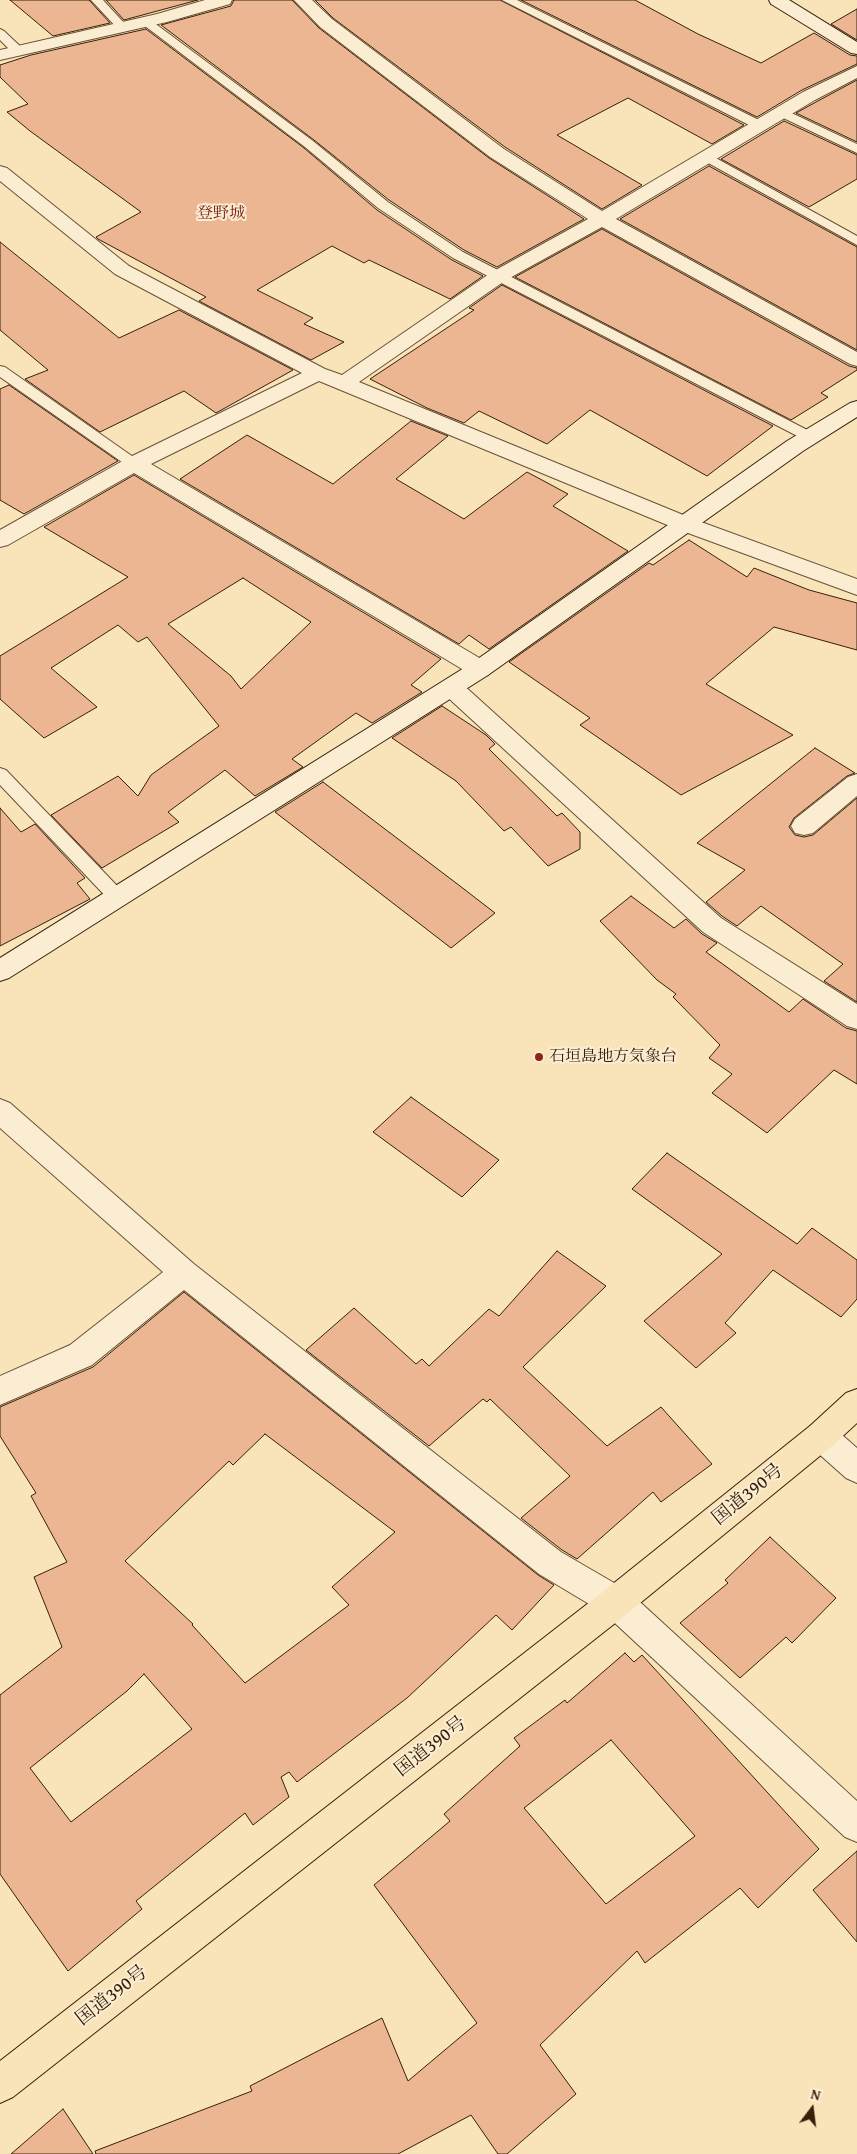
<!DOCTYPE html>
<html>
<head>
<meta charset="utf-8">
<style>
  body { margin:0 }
  #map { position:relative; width:857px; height:2154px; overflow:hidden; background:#f9e4ba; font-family:"Gentium Book Plus",serif }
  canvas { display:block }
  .north { position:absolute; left:787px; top:2084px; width:50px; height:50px; -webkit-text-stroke:4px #fbedd2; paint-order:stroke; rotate:15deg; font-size:14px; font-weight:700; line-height:20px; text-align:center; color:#37200a }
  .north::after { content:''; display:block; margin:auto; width:18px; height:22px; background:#37200a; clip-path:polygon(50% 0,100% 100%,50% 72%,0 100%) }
</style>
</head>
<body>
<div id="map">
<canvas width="857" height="2154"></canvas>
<div class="north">N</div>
</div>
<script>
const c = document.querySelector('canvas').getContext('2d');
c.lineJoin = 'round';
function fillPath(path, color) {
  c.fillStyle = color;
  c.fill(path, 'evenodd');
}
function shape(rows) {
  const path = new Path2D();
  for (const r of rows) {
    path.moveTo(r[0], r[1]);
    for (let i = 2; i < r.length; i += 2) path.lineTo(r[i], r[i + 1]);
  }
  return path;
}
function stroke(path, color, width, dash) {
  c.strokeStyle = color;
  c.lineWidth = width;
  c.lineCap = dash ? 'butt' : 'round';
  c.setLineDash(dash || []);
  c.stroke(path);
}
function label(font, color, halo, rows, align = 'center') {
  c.font = font + ' "Gentium Book Plus","Noto Serif JP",serif';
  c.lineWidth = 4;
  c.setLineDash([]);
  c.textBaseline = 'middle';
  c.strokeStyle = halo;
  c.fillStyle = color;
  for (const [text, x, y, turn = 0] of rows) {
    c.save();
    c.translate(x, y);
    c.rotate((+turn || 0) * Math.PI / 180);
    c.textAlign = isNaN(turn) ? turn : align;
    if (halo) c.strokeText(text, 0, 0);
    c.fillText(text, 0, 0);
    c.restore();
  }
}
const building = shape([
  [10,0,89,0,110,23,53,36,10,0],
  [106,0,198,0,124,20,106,0],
  [234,0,292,0,319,28,489,158,584,219,497,267,464,250,389,200,314,140,161,25,231,6,234,0],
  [315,0,500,0,744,125,712,144,628,98,557,135,642,185,602,209,505,147,333,18,315,0],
  [521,0,635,0,698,34,761,63,814,33,850,55,857,56,857,64,802,90,757,117,521,0],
  [857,9,857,40,831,24,857,9],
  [146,29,304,148,377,210,452,260,483,276,450,299,369,260,364,263,332,246,257,290,313,318,304,324,344,342,311,360,199,301,206,297,98,239,96,237,141,212,30,131,7,112,28,104,0,77,0,65,31,55,146,29],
  [857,80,857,142,796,113,816,102,857,80],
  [784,121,857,155,857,179,809,207,721,159,784,121],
  [709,166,857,247,857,350,620,219,709,166],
  [602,229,849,366,857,368,857,370,821,393,828,397,791,420,515,277,602,229],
  [0,242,119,338,179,310,293,370,216,413,184,391,100,432,25,379,48,370,0,330,0,242],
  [502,285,773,426,707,476,590,410,547,444,479,411,464,423,427,408,370,379,474,310,469,308,502,285],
  [9,385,118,461,24,514,0,500,0,389,9,385],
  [411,421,448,436,396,479,464,519,527,472,568,494,553,506,628,551,489,649,469,635,459,644,180,479,247,435,333,484,411,421],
  [134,475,441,659,411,685,422,692,372,723,356,713,292,759,303,767,255,796,225,770,168,812,179,822,102,868,51,815,118,776,138,796,151,775,219,726,147,637,138,642,118,625,51,668,97,707,44,738,0,699,0,656,128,577,44,527,134,475],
  [243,578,311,622,241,689,231,676,168,624,243,578],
  [689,540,747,577,754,568,809,590,857,603,857,650,774,627,706,684,793,735,681,795,580,725,590,718,509,662,649,563,653,565,689,540],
  [442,706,486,735,495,744,489,749,557,816,562,813,580,832,580,849,548,866,511,827,504,831,456,781,392,738,442,706],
  [815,748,855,773,847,776,794,818,789,827,795,835,804,837,813,835,857,798,857,1002,824,981,843,964,761,906,737,926,722,916,706,902,745,870,697,843,815,748],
  [323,782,460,886,495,913,451,948,275,812,323,782],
  [0,808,21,832,35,824,85,878,77,883,90,899,0,946,0,808],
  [631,896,674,928,686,919,702,934,717,943,706,952,789,1012,803,999,846,1028,857,1031,857,1084,834,1070,767,1133,712,1093,732,1074,709,1058,720,1045,673,997,676,994,657,980,600,921,631,896],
  [411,1097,499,1160,462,1197,373,1132,411,1097],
  [667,1153,797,1244,812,1228,857,1260,857,1299,841,1317,773,1270,725,1323,736,1333,696,1368,644,1321,722,1254,632,1189,667,1153],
  [557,1251,606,1286,523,1367,607,1446,661,1407,712,1464,661,1502,653,1492,577,1559,562,1550,521,1518,570,1476,490,1399,487,1402,483,1399,429,1446,306,1350,354,1308,416,1364,422,1359,429,1366,489,1309,499,1316,557,1251],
  [184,1292,538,1575,554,1585,512,1630,496,1615,407,1698,297,1782,289,1772,281,1777,289,1797,253,1825,245,1813,136,1901,142,1909,68,1971,0,1874,0,1695,62,1647,34,1577,67,1562,31,1496,36,1493,0,1436,0,1407,93,1367,184,1292],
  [265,1434,395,1532,332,1587,349,1605,245,1683,192,1625,193,1624,125,1561,229,1461,233,1465,265,1434],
  [144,1674,192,1729,71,1822,30,1768,127,1691,144,1674],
  [770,1537,836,1598,792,1643,786,1637,740,1678,680,1623,728,1583,725,1580,770,1537],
  [625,1653,634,1662,642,1655,819,1849,758,1908,740,1888,645,1963,637,1951,540,2045,576,2094,507,2154,498,2154,471,2115,398,2154,96,2154,95,2151,252,2091,250,2086,382,2018,408,2081,477,2023,374,1885,450,1821,444,1814,520,1746,514,1738,565,1700,567,1703,625,1653],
  [611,1740,695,1836,606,1904,524,1808,611,1740],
  [857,1851,857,1942,813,1890,857,1851],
  [63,2109,93,2154,11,2154,63,2109]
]);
fillPath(building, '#ebb691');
stroke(building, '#37200a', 1);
const lane = shape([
  [91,0,103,0,126,25,128,27,126,29,118,29,91,0],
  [502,0,517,0,763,122,765,125,759,129,755,128,502,0],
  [145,17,149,19,313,141,388,202,463,252,815,434,817,437,815,440,810,442,805,440,453,258,378,208,305,147,141,23,139,21,145,17],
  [0,29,4,31,22,48,24,51,22,54,14,54,0,40,0,29],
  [781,108,857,144,857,153,777,115,775,112,777,109,781,108],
  [705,152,857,236,857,245,701,159,699,156,701,153,705,152],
  [0,366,5,367,139,461,141,464,139,467,129,467,0,377,0,366],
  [0,768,6,770,124,893,127,898,124,903,118,905,112,903,0,785,0,768]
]);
const street = shape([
  [205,0,232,0,230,4,167,22,0,60,0,50,157,14,205,0],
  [294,0,312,0,332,19,504,149,602,211,803,92,857,66,857,78,815,100,616,219,857,352,857,366,850,364,602,227,506,280,359,382,693,519,857,579,857,595,677,529,319,381,151,464,488,663,492,669,488,675,480,677,472,675,134,473,8,545,0,547,0,530,126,459,302,373,115,274,0,181,0,166,7,168,129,266,325,369,342,375,492,272,588,219,490,157,320,27,294,0],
  [452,680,460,682,721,918,857,1004,857,1029,847,1026,703,932,444,694,440,688,444,682,452,680],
  [857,774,857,796,813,833,804,835,795,833,791,826,795,819,848,777,857,774],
  [0,1099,10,1103,194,1264,382,1412,561,1552,628,1591,857,1801,857,1842,845,1837,604,1613,539,1574,184,1290,92,1365,0,1405,0,1376,70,1345,163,1272,0,1128,0,1099],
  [821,1422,832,1426,857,1448,857,1483,846,1478,810,1446,805,1436,810,1426,821,1422]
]);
const secondary = shape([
  [769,0,789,0,857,42,857,54,851,53,771,4,769,0],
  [857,401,857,417,803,451,488,675,9,978,0,981,0,958,472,663,787,441,850,403,857,401]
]);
const highway = shape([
  [857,1389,857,1423,832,1446,628,1613,13,2097,0,2103,0,2061,604,1591,810,1426,846,1393,857,1389]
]);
stroke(lane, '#685136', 2);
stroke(street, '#685136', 2);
stroke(secondary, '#37200a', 2);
stroke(highway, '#37200a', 2);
fillPath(lane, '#fbedd2');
fillPath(street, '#fbedd2');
fillPath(secondary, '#fbedd2');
fillPath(highway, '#f9e4ba');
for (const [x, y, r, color] of [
  [539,1057,5,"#8f2418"]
]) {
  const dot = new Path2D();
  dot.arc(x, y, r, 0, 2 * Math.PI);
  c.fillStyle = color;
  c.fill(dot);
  stroke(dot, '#fbedd2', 2);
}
label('16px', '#7a1f14', '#fbedd2', [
  ["登野城",221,214]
]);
label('16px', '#37200a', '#fbedd2', [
  ["石垣島地方気象台",549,1057]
], 'left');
label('19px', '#37200a', '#fbedd2', [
  ["国道390号",748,1495,-39],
  ["国道390号",431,1747,-38],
  ["国道390号",112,1996,-38]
]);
</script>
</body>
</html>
